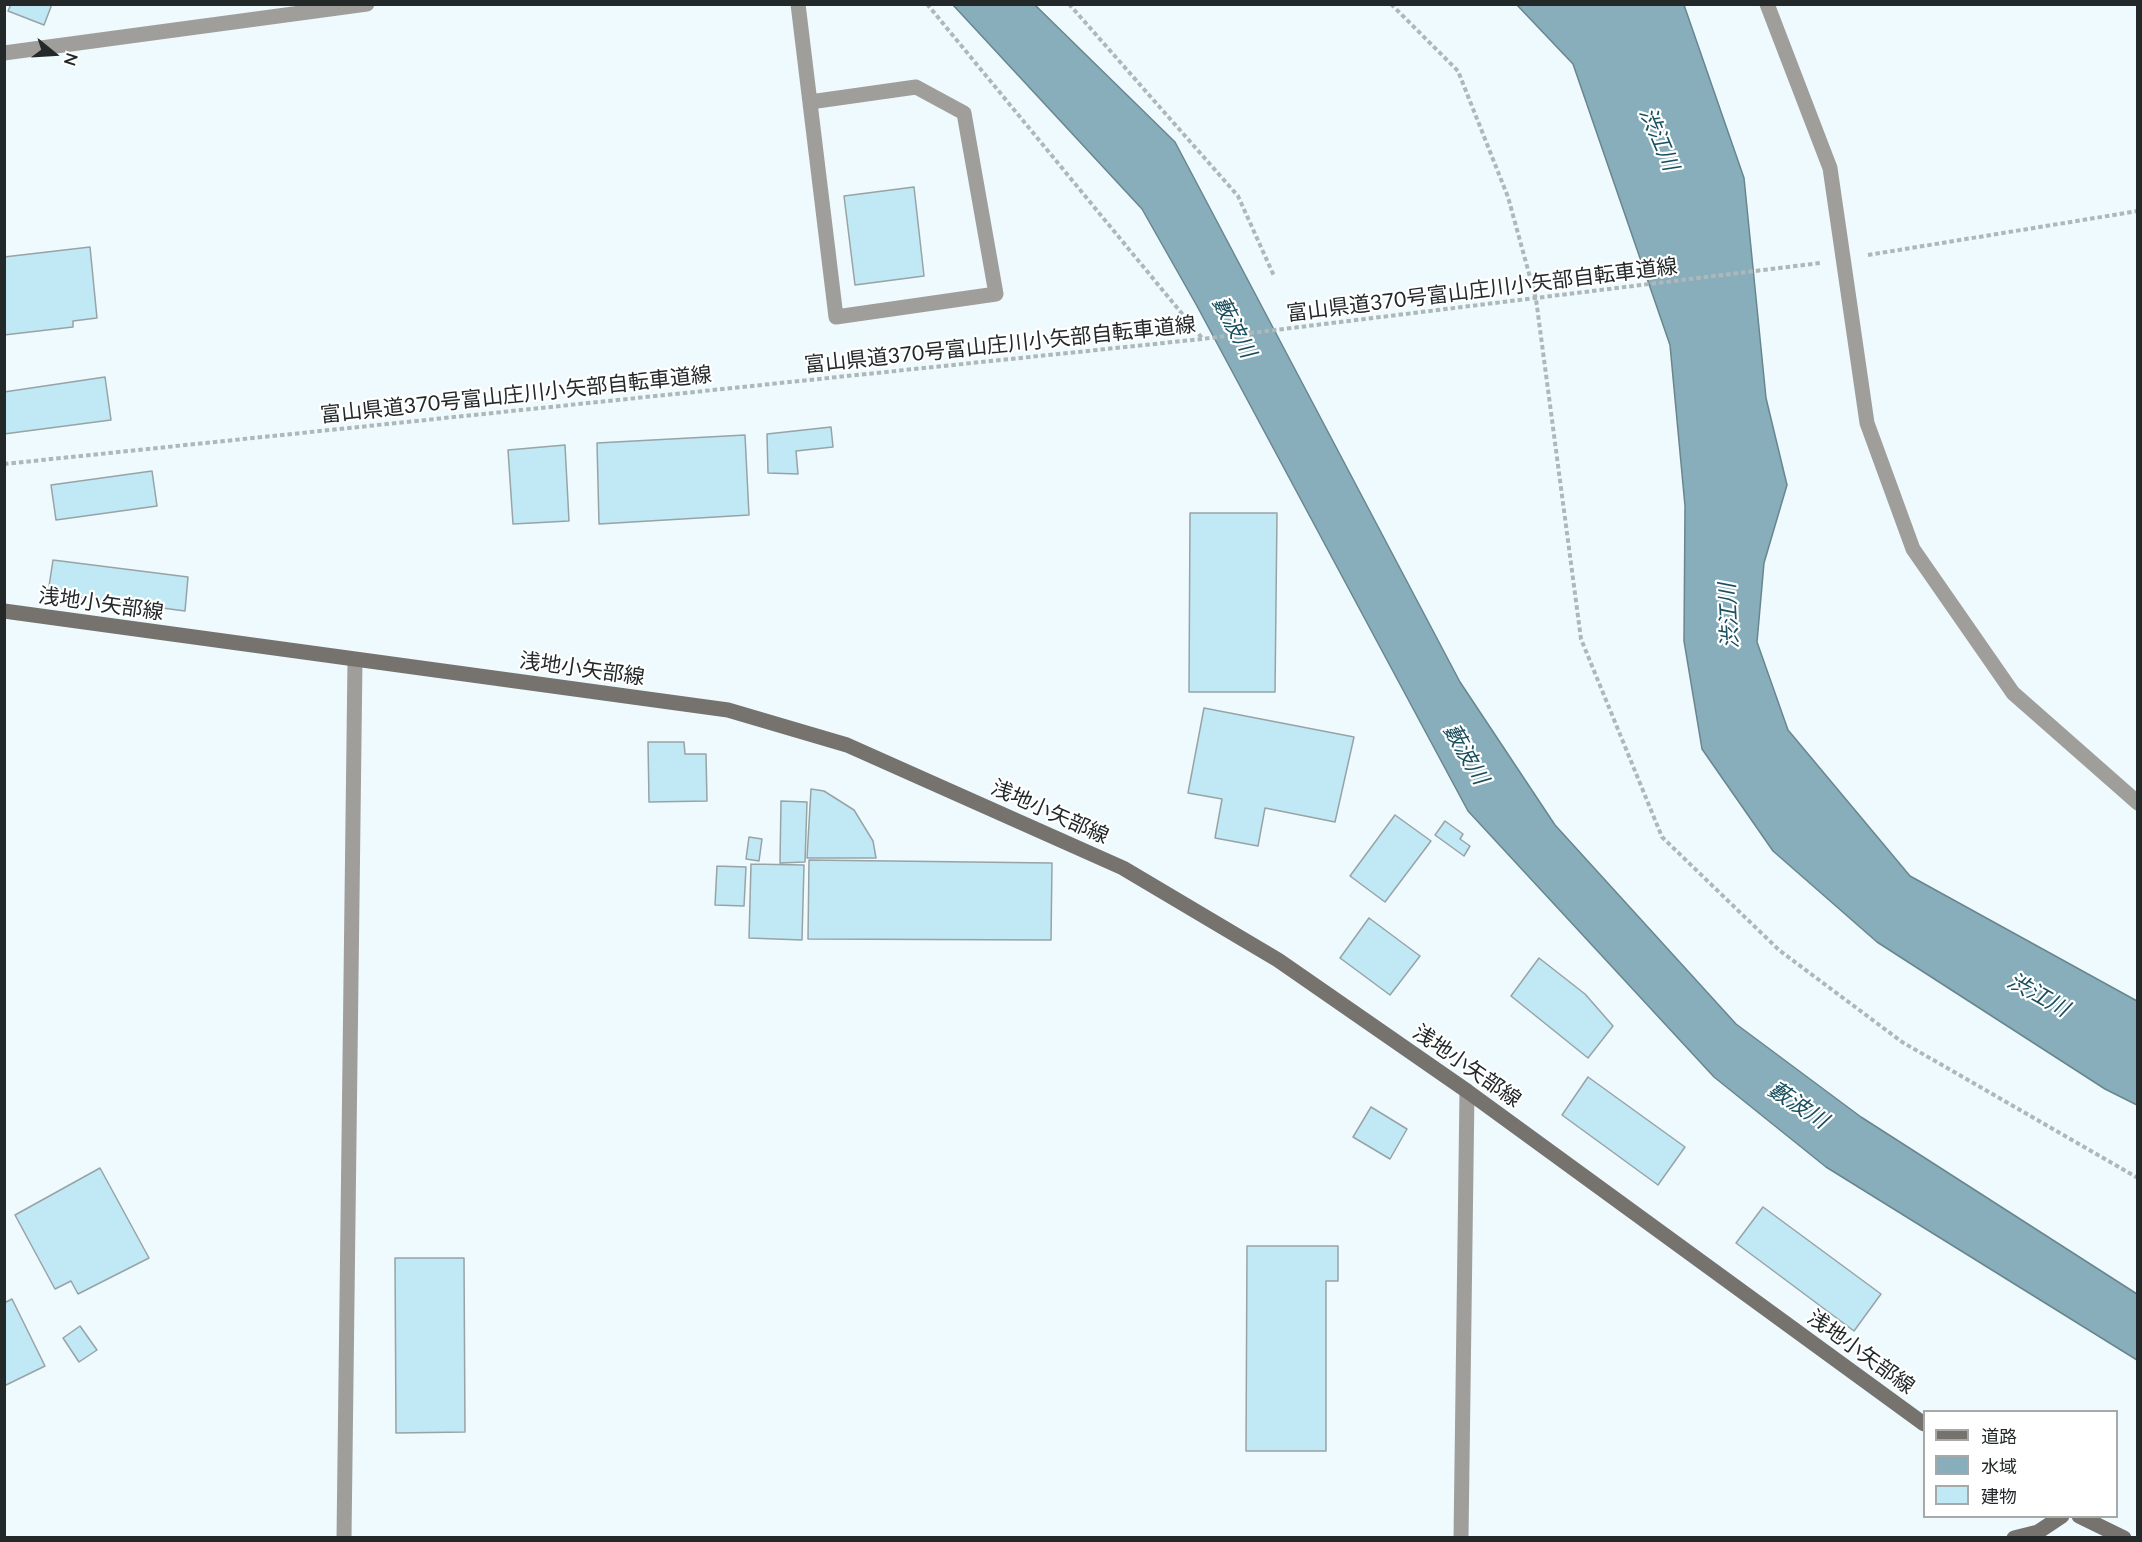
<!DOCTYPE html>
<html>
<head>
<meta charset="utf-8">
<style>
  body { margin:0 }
  #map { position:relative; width:2142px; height:1542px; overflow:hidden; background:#eefafd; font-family:Lato,"Noto Sans JP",sans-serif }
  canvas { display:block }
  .frame { position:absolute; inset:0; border:6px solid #232829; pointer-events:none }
  .legend { position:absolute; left:1923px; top:1410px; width:195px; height:108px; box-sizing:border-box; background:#fff; border:2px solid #a7a9a9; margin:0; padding:8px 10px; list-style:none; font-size:18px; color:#232829 }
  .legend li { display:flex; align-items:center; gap:12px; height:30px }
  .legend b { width:30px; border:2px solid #a7a9a9 }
  .north { position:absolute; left:24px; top:24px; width:60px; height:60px; -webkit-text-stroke:4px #fff; paint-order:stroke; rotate:108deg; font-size:16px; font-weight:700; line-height:24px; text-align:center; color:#232829 }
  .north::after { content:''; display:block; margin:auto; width:21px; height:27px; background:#232829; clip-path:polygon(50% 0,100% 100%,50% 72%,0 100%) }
</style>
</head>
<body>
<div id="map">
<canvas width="2142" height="1542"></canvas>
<div class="frame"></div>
<ul class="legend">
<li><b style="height:8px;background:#76736e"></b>道路</li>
<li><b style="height:16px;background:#87aeba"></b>水域</li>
<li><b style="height:16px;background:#c0e8f5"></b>建物</li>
</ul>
<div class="north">N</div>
</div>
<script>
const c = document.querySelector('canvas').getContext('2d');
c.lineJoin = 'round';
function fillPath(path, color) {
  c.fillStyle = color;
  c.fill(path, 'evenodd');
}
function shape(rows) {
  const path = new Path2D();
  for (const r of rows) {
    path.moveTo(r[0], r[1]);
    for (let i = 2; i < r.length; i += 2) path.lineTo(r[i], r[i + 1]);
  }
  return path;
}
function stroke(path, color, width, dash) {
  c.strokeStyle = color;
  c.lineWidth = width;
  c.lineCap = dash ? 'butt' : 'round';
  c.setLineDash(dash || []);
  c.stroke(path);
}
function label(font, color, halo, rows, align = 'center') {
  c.font = font + ' Lato,"Noto Sans JP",sans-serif';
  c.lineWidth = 4.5;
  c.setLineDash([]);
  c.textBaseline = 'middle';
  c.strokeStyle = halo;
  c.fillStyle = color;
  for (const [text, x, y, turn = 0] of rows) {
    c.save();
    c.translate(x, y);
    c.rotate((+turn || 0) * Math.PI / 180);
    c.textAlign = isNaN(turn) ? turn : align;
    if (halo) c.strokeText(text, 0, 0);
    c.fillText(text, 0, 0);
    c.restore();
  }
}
const water = shape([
  [953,5,1035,5,1175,142,1460,682,1555,825,1736,1024,1861,1117,2137,1294,2137,1360,1826,1167,1714,1077,1468,811,1197,306,1142,209,953,5],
  [1517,5,1684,5,1744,178,1766,398,1787,485,1764,563,1757,642,1788,730,1910,876,2137,1001,2137,1105,2105,1089,1877,942,1773,851,1702,749,1684,641,1685,506,1670,345,1573,64,1517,5]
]);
fillPath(water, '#87aeba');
stroke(water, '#69868e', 1.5);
const building = shape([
  [11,4,52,4,44,25,8,11,11,4],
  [914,187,924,276,855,285,844,196,914,187],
  [90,247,97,318,73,321,73,327,4,335,4,257,90,247],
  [105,377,111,420,4,434,4,392,105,377],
  [831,427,833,447,796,451,798,474,768,473,767,434,831,427],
  [745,435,749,515,599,524,597,443,745,435],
  [565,445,569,521,513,524,508,450,565,445],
  [152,471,157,506,56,520,51,485,152,471],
  [1190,513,1277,513,1275,692,1189,692,1190,513],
  [53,560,188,577,185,611,48,593,53,560],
  [1204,708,1354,737,1335,822,1265,808,1258,846,1215,838,1222,799,1188,793,1204,708],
  [648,742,684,742,685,754,706,754,707,801,649,802,648,742],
  [811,789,824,791,854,810,873,841,876,858,807,858,811,789],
  [781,801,807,802,805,862,780,863,781,801],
  [1395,815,1431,841,1385,902,1350,876,1395,815],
  [1445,821,1463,834,1460,839,1470,846,1464,856,1435,835,1445,821],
  [749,837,762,839,759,861,746,859,749,837],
  [809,860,1052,863,1051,940,808,939,809,860],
  [751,864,804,865,802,940,749,938,751,864],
  [717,866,746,867,744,906,715,905,717,866],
  [1369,918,1420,956,1390,995,1340,958,1369,918],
  [1539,958,1585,994,1613,1026,1588,1058,1511,996,1539,958],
  [1588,1077,1685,1147,1658,1185,1562,1115,1588,1077],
  [1371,1107,1407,1129,1390,1159,1353,1137,1371,1107],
  [100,1168,149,1258,78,1294,71,1281,55,1289,15,1215,100,1168],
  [1763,1207,1881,1294,1854,1331,1736,1243,1763,1207],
  [1247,1246,1338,1246,1338,1281,1326,1281,1326,1451,1246,1451,1247,1246],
  [395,1258,464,1258,465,1432,396,1433,395,1258],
  [12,1299,45,1366,4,1386,4,1303,12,1299],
  [80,1326,97,1350,79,1362,63,1338,80,1326]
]);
fillPath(building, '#c0e8f5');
stroke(building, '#98a3a6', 1.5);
stroke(shape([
  [927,4,1202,338],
  [1069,4,1238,196,1274,276],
  [1391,4,1458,71,1508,197,1536,299,1581,639,1662,837,1779,950,1902,1042,2138,1178],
  [1868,255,2138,211],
  [4,464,1202,339,1820,263]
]), '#aeb8ba', 4, [4.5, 3]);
stroke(shape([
  [798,4,836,317,996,294,964,113,916,87,810,102],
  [1767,4,1830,168,1867,423,1913,549,2013,693,2138,803],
  [4,53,367,4],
  [344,1538,355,660],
  [1461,1538,1467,1091]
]), '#a09e9a', 15);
stroke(shape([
  [4,611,728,710,847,745,1123,868,1278,960,1467,1091,1924,1424],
  [2079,1516,2124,1538],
  [2014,1538,2038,1532,2062,1516]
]), '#76736e', 15);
label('21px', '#232829', '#fff', [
  ["富山県道370号富山庄川小矢部自転車道線",1482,290,-7],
  ["富山県道370号富山庄川小矢部自転車道線",1000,345,-6],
  ["富山県道370号富山庄川小矢部自転車道線",516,395,-6],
  ["浅地小矢部線",101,604,8],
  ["浅地小矢部線",582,669,8],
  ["浅地小矢部線",1050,812,24],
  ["浅地小矢部線",1467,1066,35],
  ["浅地小矢部線",1861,1352,36]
]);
label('italic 22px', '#1a505e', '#fff', [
  ["渋江川",1659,139,67],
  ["藪波川",1234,327,62],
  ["渋江川",1729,616,-93],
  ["藪波川",1466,754,60],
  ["渋江川",2038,995,29],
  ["藪波川",1798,1105,33]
]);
</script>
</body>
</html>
